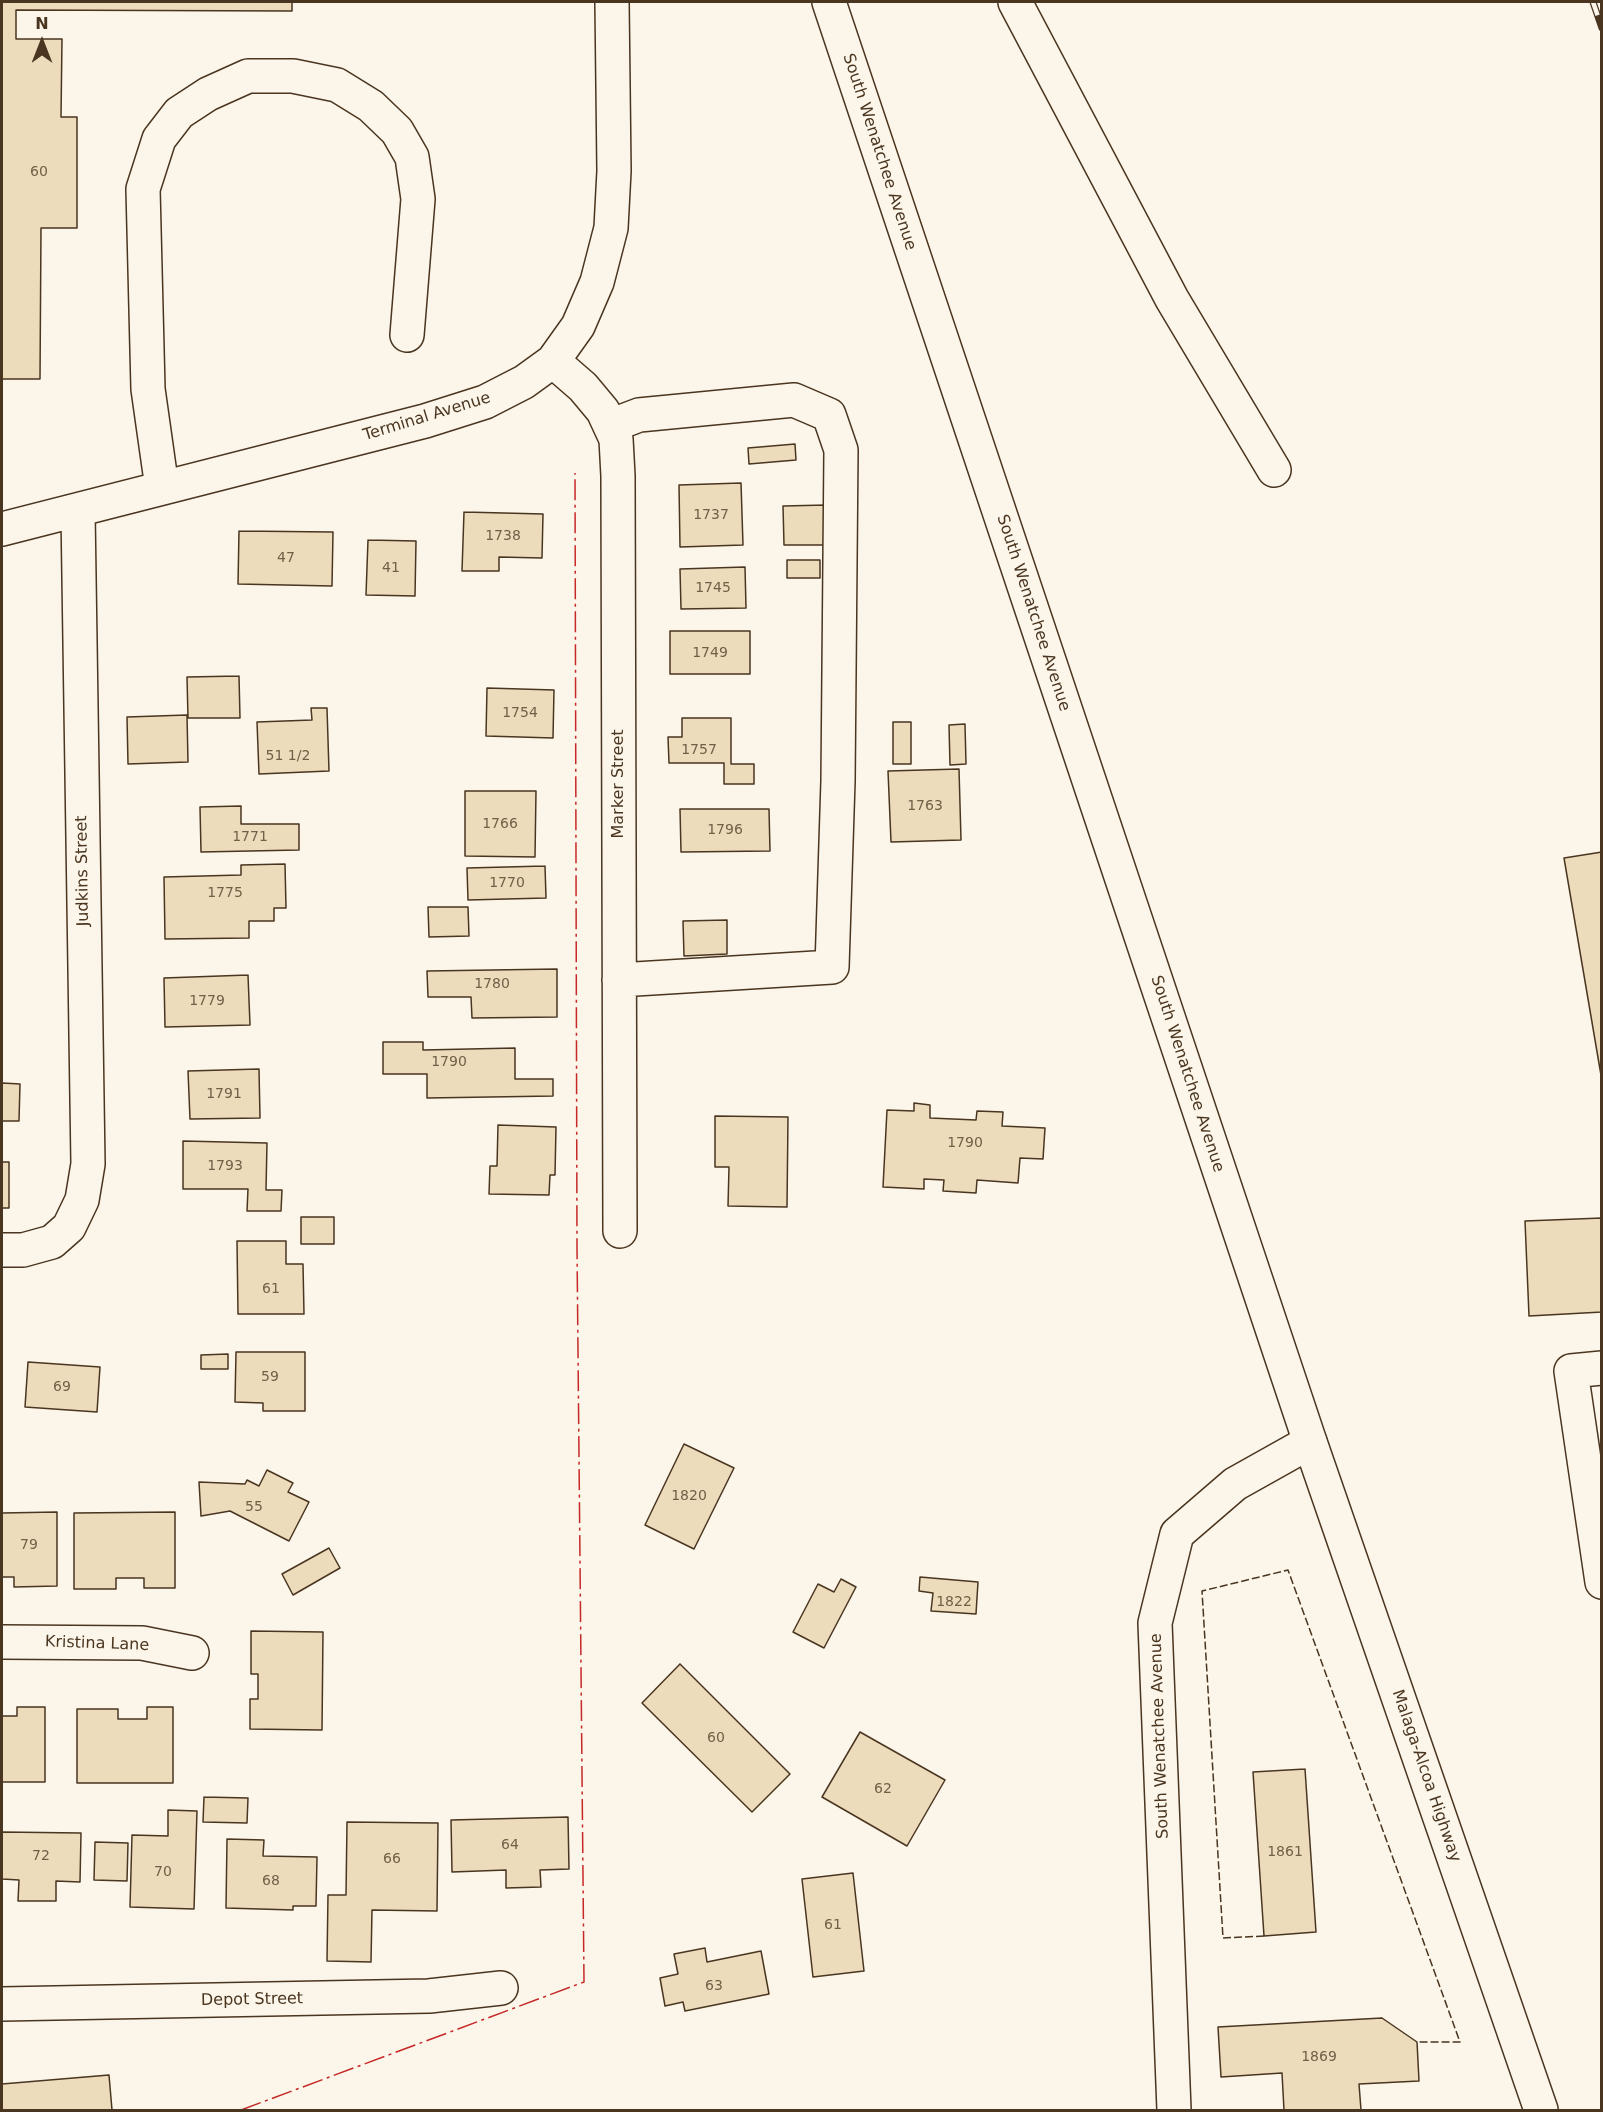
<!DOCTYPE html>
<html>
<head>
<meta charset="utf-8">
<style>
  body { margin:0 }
  #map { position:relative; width:1603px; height:2112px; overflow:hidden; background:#fbf6e9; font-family:"DejaVu Sans",sans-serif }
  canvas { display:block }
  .frame { position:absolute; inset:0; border:3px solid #4a3520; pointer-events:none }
  .north { position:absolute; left:12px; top:12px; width:60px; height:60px; -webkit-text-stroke:4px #fbf6e9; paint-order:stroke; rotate:0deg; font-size:16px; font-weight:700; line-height:24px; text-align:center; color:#4a3520 }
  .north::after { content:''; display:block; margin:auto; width:21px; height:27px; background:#4a3520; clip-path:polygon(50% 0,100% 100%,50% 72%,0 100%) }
</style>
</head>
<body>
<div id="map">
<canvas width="1603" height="2112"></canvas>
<div class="frame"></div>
<div class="north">N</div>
</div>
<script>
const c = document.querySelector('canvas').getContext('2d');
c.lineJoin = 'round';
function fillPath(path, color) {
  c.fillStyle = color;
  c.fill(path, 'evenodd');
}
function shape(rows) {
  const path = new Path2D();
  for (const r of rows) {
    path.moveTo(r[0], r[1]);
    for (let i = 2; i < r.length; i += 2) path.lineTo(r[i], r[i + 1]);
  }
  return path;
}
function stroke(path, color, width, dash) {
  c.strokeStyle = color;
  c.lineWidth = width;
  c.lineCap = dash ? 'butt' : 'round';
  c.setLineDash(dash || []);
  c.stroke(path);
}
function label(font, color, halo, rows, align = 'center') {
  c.font = font + ' "DejaVu Sans",sans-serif';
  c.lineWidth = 4.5;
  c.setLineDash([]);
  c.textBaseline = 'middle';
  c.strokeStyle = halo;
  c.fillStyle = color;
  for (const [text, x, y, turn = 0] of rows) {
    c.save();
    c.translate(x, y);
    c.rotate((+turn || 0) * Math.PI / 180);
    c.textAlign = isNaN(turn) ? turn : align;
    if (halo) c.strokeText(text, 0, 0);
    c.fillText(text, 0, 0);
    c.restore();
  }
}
const building = shape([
  [2,2,292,2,292,11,16,10,16,39,62,39,61,117,77,117,77,228,41,228,40,379,2,379,2,2],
  [795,444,796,460,749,464,748,448,795,444],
  [741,483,743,545,680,547,679,485,741,483],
  [827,505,828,545,784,545,783,506,827,505],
  [464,512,543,514,542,558,499,557,499,571,462,571,464,512],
  [239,531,333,532,332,586,238,584,239,531],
  [368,540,416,541,415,596,366,595,368,540],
  [787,560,820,560,820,578,787,578,787,560],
  [745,567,746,608,681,609,680,569,745,567],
  [670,631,750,631,750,674,670,674,670,631],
  [239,676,240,718,188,718,187,677,239,676],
  [487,688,554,690,553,738,486,736,487,688],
  [311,708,327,708,329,771,259,774,257,722,312,720,311,708],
  [187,715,188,762,128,764,127,717,187,715],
  [682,718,731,718,731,764,754,764,754,784,724,784,724,763,669,763,668,737,682,737,682,718],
  [893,722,911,722,911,764,893,764,893,722],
  [965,724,966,764,950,765,949,725,965,724],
  [959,769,961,840,891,842,888,771,959,769],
  [465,791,536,791,535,857,465,856,465,791],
  [241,806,241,824,299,824,299,850,201,852,200,807,241,806],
  [680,809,769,809,770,851,681,852,680,809],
  [1602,852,1602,1081,1564,858,1602,852],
  [285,864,286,908,274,908,274,921,249,921,249,938,165,939,164,877,241,875,241,865,285,864],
  [545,866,546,898,468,900,467,868,545,866],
  [428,907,468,907,469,936,429,937,428,907],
  [727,920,727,954,684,956,683,921,727,920],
  [557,969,557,1017,472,1018,471,997,428,997,427,971,557,969],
  [248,975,250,1025,165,1027,164,978,248,975],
  [383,1042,423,1042,423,1050,515,1048,515,1079,553,1079,553,1096,427,1098,427,1074,383,1074,383,1042],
  [259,1069,260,1118,190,1119,188,1071,259,1069],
  [2,1083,20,1084,19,1121,2,1121,2,1083],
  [914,1103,930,1105,930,1118,976,1120,977,1111,1003,1112,1002,1126,1045,1128,1043,1159,1020,1158,1018,1183,977,1180,976,1193,943,1191,944,1180,924,1179,924,1189,883,1187,887,1110,914,1111,914,1103],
  [715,1116,788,1117,787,1207,728,1206,729,1167,715,1167,715,1116],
  [498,1125,556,1127,555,1175,550,1175,549,1195,489,1194,490,1166,497,1166,498,1125],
  [183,1141,267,1143,266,1190,282,1190,281,1211,247,1211,248,1189,183,1189,183,1141],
  [2,1162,9,1162,9,1208,2,1208,2,1162],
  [301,1217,334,1217,334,1244,301,1244,301,1217],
  [1602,1218,1602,1312,1529,1316,1525,1221,1602,1218],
  [237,1241,286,1241,286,1264,303,1264,304,1314,238,1314,237,1241],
  [236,1352,305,1352,305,1411,263,1411,263,1403,235,1402,236,1352],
  [228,1354,228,1369,201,1369,201,1355,228,1354],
  [28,1362,100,1367,97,1412,25,1407,28,1362],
  [684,1444,734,1468,694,1549,645,1525,684,1444],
  [267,1470,293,1483,288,1492,309,1502,289,1541,230,1511,201,1516,199,1482,245,1484,247,1480,259,1486,267,1470],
  [57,1512,57,1586,14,1587,14,1577,2,1577,2,1513,57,1512],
  [175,1512,175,1588,144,1588,144,1578,116,1578,116,1589,74,1589,74,1513,175,1512],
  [329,1548,340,1568,293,1595,282,1574,329,1548],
  [920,1577,978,1582,976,1614,931,1611,933,1593,919,1591,920,1577],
  [841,1579,856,1587,824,1648,793,1632,818,1584,834,1592,841,1579],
  [251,1631,323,1632,322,1730,250,1729,250,1699,258,1699,258,1674,251,1674,251,1631],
  [680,1664,790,1774,752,1812,642,1703,680,1664],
  [17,1707,45,1707,45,1782,2,1782,2,1716,17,1716,17,1707],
  [147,1707,173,1707,173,1783,77,1783,77,1709,118,1709,118,1719,147,1719,147,1707],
  [860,1732,945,1780,907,1846,822,1797,860,1732],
  [1305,1769,1316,1932,1264,1936,1253,1772,1305,1769],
  [204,1797,248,1798,247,1823,203,1822,204,1797],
  [168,1810,197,1811,194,1909,130,1907,132,1835,168,1836,168,1810],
  [568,1817,569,1869,540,1870,541,1887,506,1888,506,1870,452,1872,451,1820,568,1817],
  [347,1822,438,1823,437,1911,372,1910,371,1962,327,1961,328,1895,346,1895,347,1822],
  [2,1832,81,1833,80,1882,56,1881,56,1901,18,1901,19,1880,2,1879,2,1832],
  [227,1839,264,1840,263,1856,317,1857,316,1906,293,1906,293,1910,226,1908,227,1839],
  [95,1842,128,1843,127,1881,94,1880,95,1842],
  [853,1873,864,1971,813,1977,802,1879,853,1873],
  [705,1948,707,1962,761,1951,769,1994,685,2011,683,2002,665,2006,660,1978,678,1974,674,1954,705,1948],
  [1382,2018,1417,2042,1419,2081,1359,2084,1361,2110,1284,2110,1282,2073,1221,2077,1218,2027,1382,2018],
  [109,2075,112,2110,2,2110,2,2084,109,2075]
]);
fillPath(building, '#ecdcbc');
stroke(building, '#4a3520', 1.5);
const minor = shape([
  [1015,2,1172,299,1274,470],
  [553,361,583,387,603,411,616,439,618,476,620,1231],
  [610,426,639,415,794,400,829,415,841,450,838,781,832,967,619,980],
  [162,488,148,389,143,189,159,139,179,113,208,94,248,76,293,76,337,85,371,106,397,131,412,157,418,199,407,335],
  [2,529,425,421,485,402,524,382,553,361,578,326,597,282,611,228,614,171,612,2],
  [2,1250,23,1250,52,1242,69,1227,82,1200,88,1164,78,512],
  [1602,1368,1571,1371,1602,1582],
  [2,1642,142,1643,192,1653],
  [2,2004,429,1996,501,1988],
  [1174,2110,1155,1623,1177,1534,1235,1484,1310,1442]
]);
const major = shape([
  [829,2,1310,1442,1541,2110]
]);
stroke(minor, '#4a3520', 36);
stroke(major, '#4a3520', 36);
stroke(minor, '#fbf6e9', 33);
stroke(major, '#fbf6e9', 33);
const rail = shape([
  [1593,2,1602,28]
]);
stroke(rail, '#4a3520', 7);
stroke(rail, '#fbf6e9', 4.5, [14]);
stroke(shape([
  [1264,1936,1223,1938,1202,1591,1288,1570,1460,2042,1417,2042]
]), '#4a3520', 1.5, [8, 3]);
stroke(shape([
  [241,2110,584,1982,577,1246,575,473]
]), '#c62828', 1.5, [21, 4.5, 3, 4.5]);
label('14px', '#725f47', null, [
  ["60",39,172],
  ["1737",711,515],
  ["1738",503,536],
  ["47",286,558],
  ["41",391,568],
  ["1745",713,588],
  ["1749",710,653],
  ["1754",520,713],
  ["1757",699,750],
  ["51 1/2",288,756],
  ["1763",925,806],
  ["1766",500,824],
  ["1796",725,830],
  ["1771",250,837],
  ["1770",507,883],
  ["1775",225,893],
  ["1780",492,984],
  ["1779",207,1001],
  ["1790",449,1062],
  ["1791",224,1094],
  ["1790",965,1143],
  ["1793",225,1166],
  ["61",271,1289],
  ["59",270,1377],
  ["69",62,1387],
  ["1820",689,1496],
  ["55",254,1507],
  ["79",29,1545],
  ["1822",954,1602],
  ["60",716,1738],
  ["62",883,1789],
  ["64",510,1845],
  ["1861",1285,1852],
  ["72",41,1856],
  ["66",392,1859],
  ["70",163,1872],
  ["68",271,1881],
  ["61",833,1925],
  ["63",714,1986],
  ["1869",1319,2057]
]);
label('16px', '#4a3520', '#fbf6e9', [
  ["South Wenatchee Avenue",879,152,72],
  ["Terminal Avenue",427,417,-17],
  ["South Wenatchee Avenue",1033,613,72],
  ["Marker Street",619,784,-90],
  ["Judkins Street",83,871,-91],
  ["South Wenatchee Avenue",1187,1074,72],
  ["Kristina Lane",97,1644,2],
  ["South Wenatchee Avenue",1160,1736,-92],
  ["Malaga-Alcoa Highway",1426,1776,71],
  ["Depot Street",252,2000,-1]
]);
</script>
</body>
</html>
